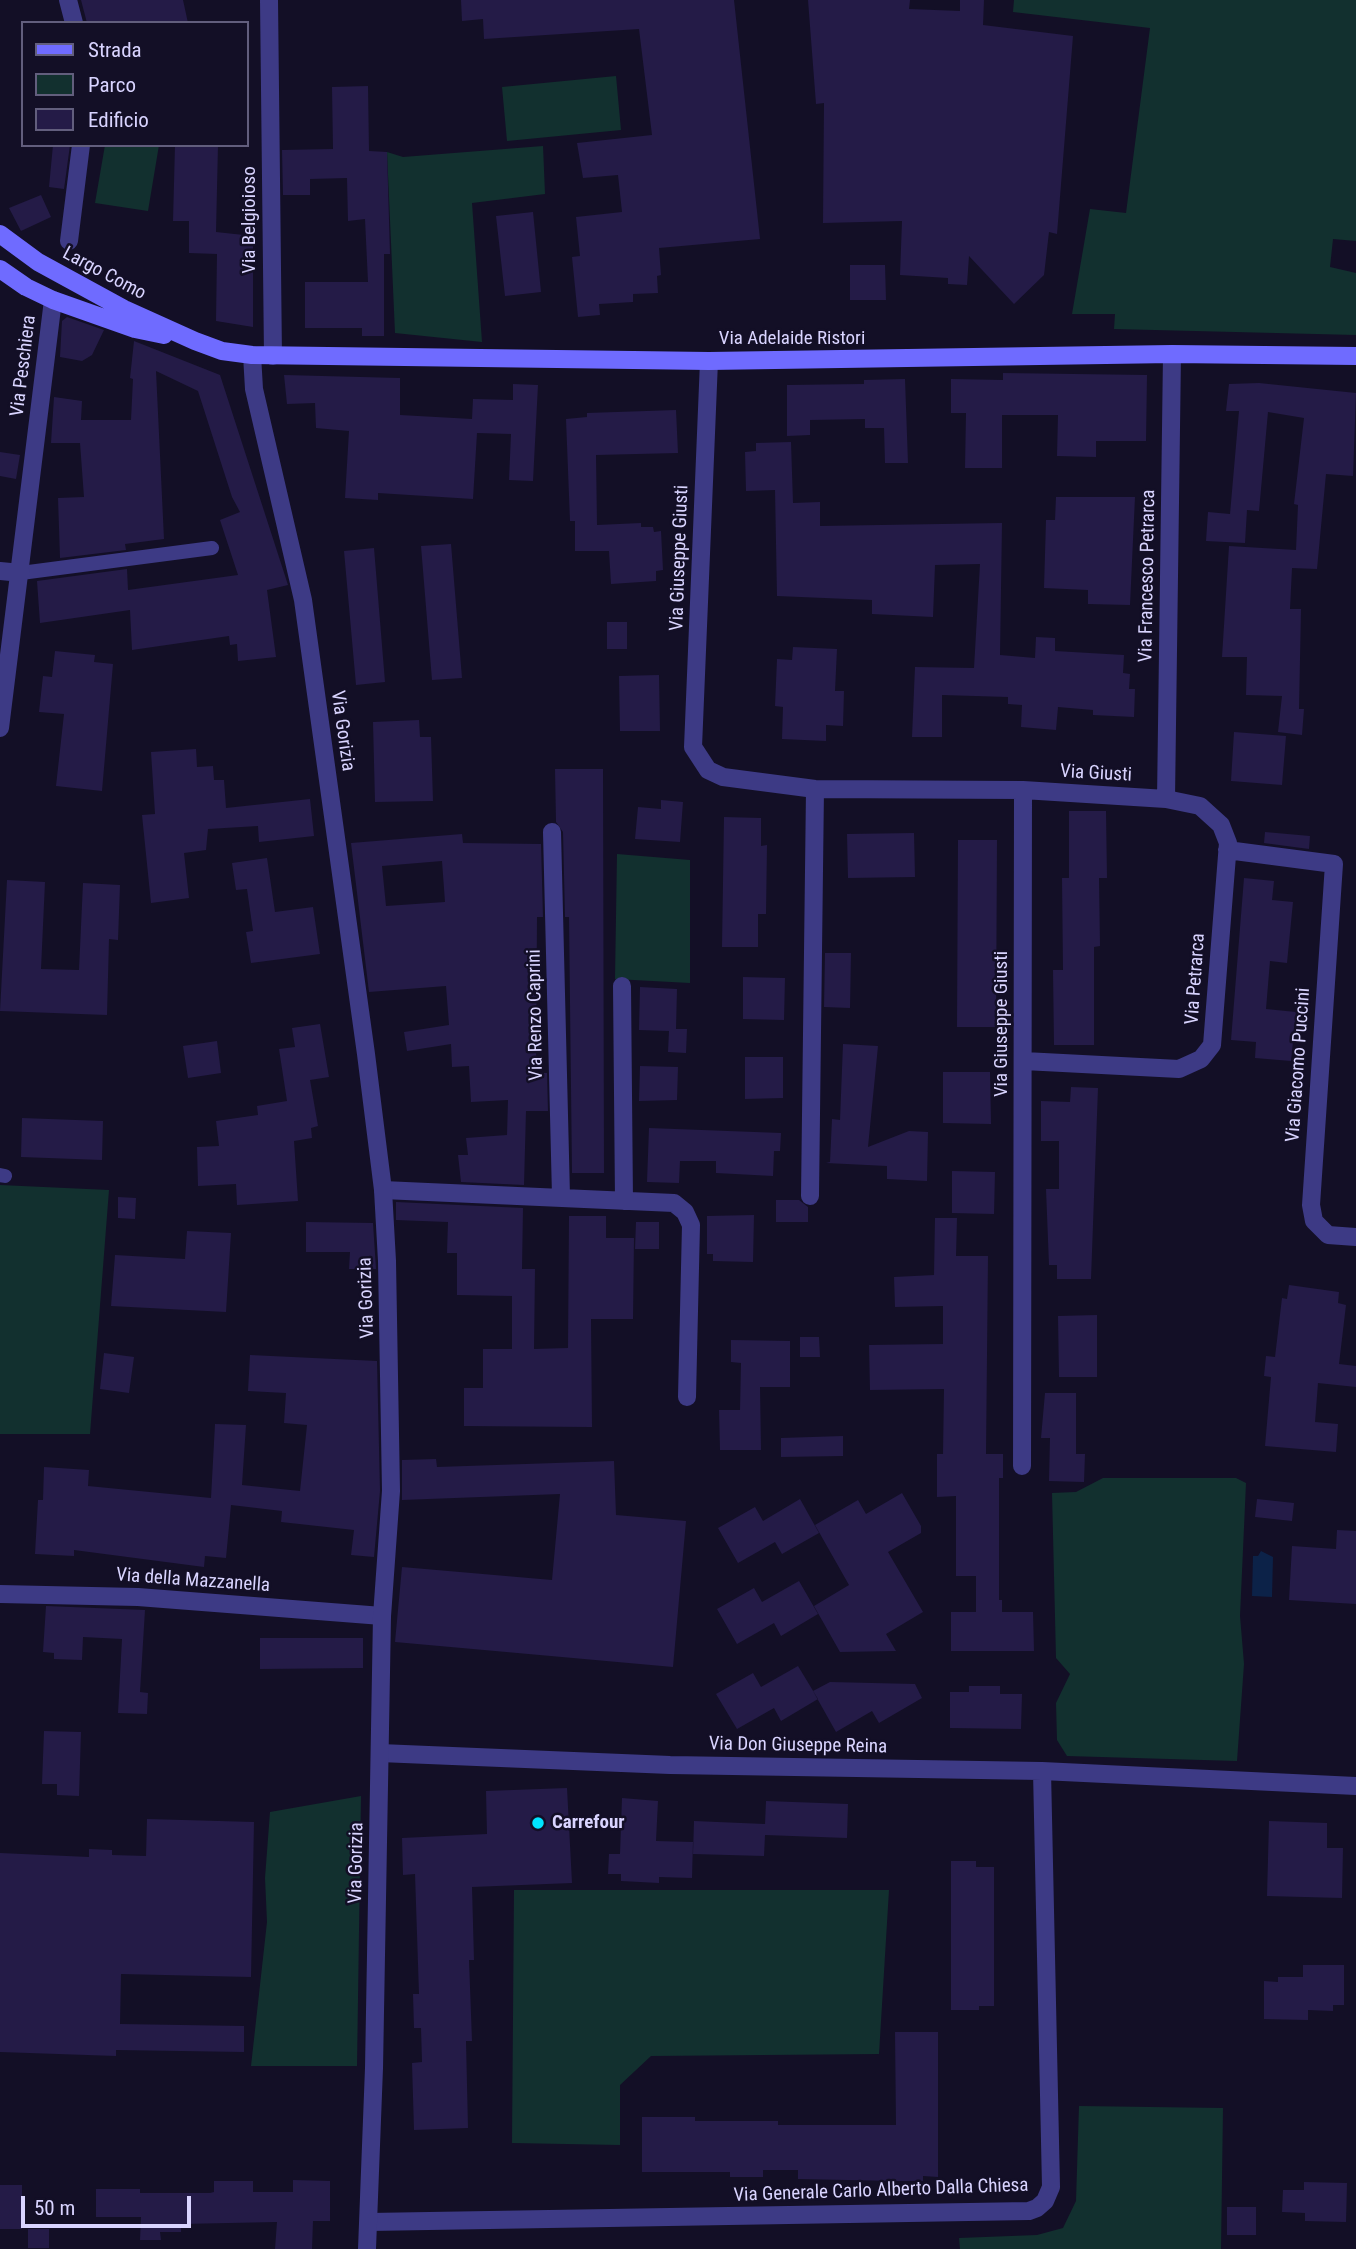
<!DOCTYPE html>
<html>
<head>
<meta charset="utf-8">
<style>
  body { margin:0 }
  #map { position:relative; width:1356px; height:2249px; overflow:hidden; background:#130f26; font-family:"Roboto Condensed",sans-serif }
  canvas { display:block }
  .legend { position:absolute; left:21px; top:21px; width:228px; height:126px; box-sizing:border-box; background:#130f26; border:2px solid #625e7d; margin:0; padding:9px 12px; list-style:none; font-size:21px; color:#d9d4ff }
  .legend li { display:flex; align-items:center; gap:14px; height:35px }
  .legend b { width:35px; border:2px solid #625e7d }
  .scale { position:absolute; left:21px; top:2196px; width:170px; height:32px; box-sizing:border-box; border:4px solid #d9d4ff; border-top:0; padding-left:9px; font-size:21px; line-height:24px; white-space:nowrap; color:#d9d4ff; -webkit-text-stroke:5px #130f26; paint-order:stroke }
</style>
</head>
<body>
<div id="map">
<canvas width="1356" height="2249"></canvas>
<ul class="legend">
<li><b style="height:9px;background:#6f6bff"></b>Strada</li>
<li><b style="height:19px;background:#12302f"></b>Parco</li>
<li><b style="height:19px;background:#241b47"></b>Edificio</li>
</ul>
<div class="scale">50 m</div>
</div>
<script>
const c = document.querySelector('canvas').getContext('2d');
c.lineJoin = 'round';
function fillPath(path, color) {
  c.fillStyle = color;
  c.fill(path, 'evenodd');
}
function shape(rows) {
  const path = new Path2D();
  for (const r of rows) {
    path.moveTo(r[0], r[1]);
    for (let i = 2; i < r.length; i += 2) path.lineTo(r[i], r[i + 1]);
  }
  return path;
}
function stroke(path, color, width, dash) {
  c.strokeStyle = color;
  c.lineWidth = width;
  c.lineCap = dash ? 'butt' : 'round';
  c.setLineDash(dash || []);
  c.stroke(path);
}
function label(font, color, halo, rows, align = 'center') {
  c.font = font + ' "Roboto Condensed",sans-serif';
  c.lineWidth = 5;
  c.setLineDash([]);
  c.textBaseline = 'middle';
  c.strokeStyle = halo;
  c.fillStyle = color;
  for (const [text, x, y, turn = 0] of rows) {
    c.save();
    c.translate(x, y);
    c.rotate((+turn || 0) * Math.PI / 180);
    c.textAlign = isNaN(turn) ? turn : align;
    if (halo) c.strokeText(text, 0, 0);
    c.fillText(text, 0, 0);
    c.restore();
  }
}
fillPath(shape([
  [1014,0,1356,0,1356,241,1333,239,1330,267,1356,273,1356,335,1114,329,1115,314,1072,314,1090,209,1126,213,1150,28,1013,12],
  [616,76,621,130,507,141,502,87],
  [105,145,159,145,148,211,95,203],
  [543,146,545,194,472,203,482,342,395,333,387,152,403,157],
  [617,854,690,860,690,983,615,979],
  [0,1185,109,1190,90,1434,0,1434],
  [1103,1478,1236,1478,1246,1483,1240,1616,1244,1664,1237,1761,1067,1756,1057,1740,1056,1703,1070,1674,1056,1658,1052,1493,1076,1492],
  [361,1796,357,2066,251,2066,267,1922,265,1878,270,1812],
  [514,1890,889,1890,879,2054,651,2056,620,2085,620,2145,512,2143],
  [1079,2106,1223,2108,1221,2249,960,2249,959,2238,1037,2235,1063,2228,1076,2201]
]), '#12302f');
fillPath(shape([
  [1261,1551,1273,1557,1272,1597,1252,1596,1253,1556,1258,1556]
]), '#0c2248');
fillPath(shape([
  [81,0,183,0,188,23,87,23],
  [461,0,734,0,760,239,659,248,661,275,657,276,658,293,633,294,633,302,599,304,600,315,578,317,572,257,580,256,576,217,622,212,618,175,583,178,577,143,652,135,639,29,484,39,483,19,462,21],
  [808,0,910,0,909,9,960,11,960,0,984,0,983,25,1073,36,1057,234,1049,232,1044,275,1014,304,969,256,967,285,948,284,948,278,900,275,902,221,823,223,824,103,816,104],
  [368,86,369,151,387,152,390,254,384,254,384,336,362,336,362,328,305,328,305,282,368,282,365,219,348,221,347,178,310,179,310,195,283,195,282,150,333,149,332,87],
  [53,145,70,145,64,189,49,187],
  [175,145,218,145,216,232,253,236,253,327,216,321,217,254,189,253,189,221,173,221],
  [41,195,51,217,21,231,9,208],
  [533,212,541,292,505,296,496,216],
  [850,265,885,265,886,300,850,300],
  [67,317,104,330,92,355,82,361,60,357,62,321],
  [134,341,220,375,288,585,267,590,276,657,238,661,237,644,230,645,229,636,132,650,130,610,40,623,37,581,127,569,128,590,238,575,220,520,240,512,232,497,198,391,156,371,164,539,125,544,126,550,60,558,58,498,84,497,80,443,51,443,54,397,82,401,81,420,131,420,133,379,130,378],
  [1003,373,1147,375,1146,441,1096,441,1096,457,1057,456,1058,415,1002,415,1002,468,965,468,966,413,951,413,951,379,1003,380],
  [284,375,400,378,400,415,472,419,473,399,513,400,513,384,538,385,533,481,509,480,511,434,477,433,473,499,378,493,378,500,345,498,349,431,316,428,315,403,287,404],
  [905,379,908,463,885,463,884,428,865,428,865,419,810,420,810,435,787,436,787,385,864,384,864,380],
  [1259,383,1356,393,1353,476,1326,474,1317,569,1292,568,1290,609,1301,609,1299,709,1304,709,1302,735,1278,732,1282,696,1246,695,1247,657,1222,657,1229,546,1296,550,1298,505,1294,504,1304,418,1268,412,1259,511,1247,510,1245,543,1206,541,1208,512,1230,514,1239,411,1226,411,1229,384],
  [676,410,678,453,596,455,597,525,641,523,641,527,653,527,654,532,661,531,663,570,656,571,656,581,611,584,609,551,575,551,575,521,570,521,566,419,587,417,587,413],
  [791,442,793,503,820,502,820,526,1002,523,1000,655,1035,658,1036,637,1055,638,1055,651,1124,655,1123,673,1130,674,1129,689,1135,689,1134,717,1093,715,1093,710,1058,707,1056,730,1021,727,1022,705,1008,704,1008,697,942,695,942,737,912,737,915,667,974,668,980,564,935,565,933,617,872,614,872,600,777,596,775,490,746,491,745,452,756,451,756,443],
  [0,452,20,455,16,479,0,476],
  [1056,497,1135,497,1130,605,1088,604,1088,590,1044,588,1046,520,1055,520],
  [451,544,462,678,432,680,421,546],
  [374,548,385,682,356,685,344,551],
  [607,622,627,622,627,649,607,649],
  [793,647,837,649,835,691,844,691,843,726,826,725,826,741,782,739,783,707,775,706,777,659,792,660],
  [55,651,95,655,94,662,113,664,102,791,56,786,64,714,39,712,43,676,52,677],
  [659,675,660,731,620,731,619,676],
  [419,720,420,737,431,737,433,801,375,802,373,722],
  [1234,732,1286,736,1282,785,1231,781],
  [196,749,197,767,213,766,214,780,224,780,226,808,310,799,314,836,259,842,258,826,208,829,206,850,184,853,189,898,151,903,142,815,155,814,151,752],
  [555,769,603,769,604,1173,572,1173,569,917,565,917,563,832,556,822],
  [661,800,683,802,680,842,635,839,638,807,661,809],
  [1069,811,1106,811,1107,878,1099,878,1100,946,1094,947,1094,1045,1054,1045,1053,970,1063,970,1062,878,1069,878],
  [724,817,761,818,761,846,767,845,766,914,758,914,758,947,722,947],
  [1265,832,1310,836,1309,849,1264,843],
  [914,833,915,877,848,878,847,834],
  [462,834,463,843,541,844,543,917,537,917,536,1073,547,1073,548,1111,526,1111,524,1185,461,1182,458,1155,468,1155,466,1138,507,1135,508,1100,471,1102,469,1066,452,1067,451,1044,407,1051,404,1032,449,1025,446,986,369,992,351,843],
  [442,861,445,902,386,906,382,866],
  [958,840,997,840,996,1027,957,1027],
  [267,858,275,912,313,907,320,954,251,963,246,932,253,931,247,889,236,890,232,863],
  [1244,878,1274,881,1272,900,1293,902,1287,963,1270,961,1266,1009,1296,1012,1291,1061,1255,1058,1256,1042,1231,1040],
  [7,880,45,882,41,969,79,970,83,883,120,885,118,940,109,939,107,1015,0,1011],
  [825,953,851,953,850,1008,824,1007],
  [743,977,785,978,784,1020,743,1019],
  [640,987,677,989,676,1029,687,1029,686,1053,668,1052,669,1031,639,1030],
  [320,1024,329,1077,310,1080,318,1126,311,1128,312,1138,294,1141,298,1201,237,1205,236,1184,198,1186,197,1147,219,1146,216,1121,258,1115,257,1106,287,1101,279,1049,295,1047,292,1028],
  [217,1041,221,1073,188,1078,183,1046],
  [843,1044,878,1046,868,1147,909,1131,928,1132,927,1181,887,1179,887,1166,826,1163,830,1162,832,1119,840,1120],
  [745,1057,783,1057,783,1098,745,1099],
  [640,1066,678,1067,677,1100,639,1101],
  [943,1072,990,1072,991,1124,943,1123],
  [1071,1087,1098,1088,1091,1279,1057,1279,1057,1265,1049,1265,1046,1189,1059,1189,1059,1141,1041,1141,1041,1101,1070,1102],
  [22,1118,103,1121,102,1160,21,1157],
  [649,1128,781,1133,780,1151,774,1151,773,1176,716,1173,716,1161,680,1161,679,1183,647,1182],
  [952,1171,995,1172,994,1214,952,1213],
  [118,1197,136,1198,135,1219,118,1218],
  [776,1200,799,1200,808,1207,808,1222,776,1222],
  [396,1202,523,1208,522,1269,535,1269,534,1349,568,1348,569,1216,606,1216,606,1238,634,1238,633,1319,591,1319,592,1427,464,1426,464,1388,483,1388,483,1349,512,1349,512,1296,457,1295,457,1253,447,1253,448,1222,396,1220],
  [754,1215,753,1262,713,1261,713,1254,707,1254,707,1216],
  [935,1218,957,1218,956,1256,988,1256,986,1454,1003,1454,1003,1478,999,1478,999,1600,1002,1600,1002,1612,1033,1612,1034,1651,951,1651,951,1612,976,1612,976,1576,956,1576,956,1496,937,1497,937,1454,943,1454,944,1389,870,1390,869,1345,943,1344,943,1306,895,1307,894,1277,934,1275],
  [306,1222,373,1223,376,1269,349,1269,350,1252,306,1252],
  [636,1222,659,1222,659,1249,635,1249],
  [187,1231,231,1233,226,1312,111,1306,115,1255,185,1259],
  [1289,1285,1339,1292,1338,1303,1346,1305,1339,1364,1356,1366,1356,1387,1318,1383,1315,1422,1338,1424,1336,1452,1265,1446,1271,1377,1264,1376,1266,1356,1275,1357,1282,1298,1287,1299],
  [1097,1315,1097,1377,1059,1377,1058,1316],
  [800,1337,819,1337,820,1357,800,1357],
  [731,1340,790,1341,790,1387,760,1387,761,1450,720,1450,719,1410,740,1410,741,1363,731,1362],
  [104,1353,134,1357,129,1393,100,1389],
  [250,1355,377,1361,380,1491,374,1557,351,1555,354,1530,281,1522,282,1511,231,1505,226,1558,205,1556,204,1567,74,1550,74,1556,35,1554,38,1500,43,1500,44,1467,89,1470,88,1486,211,1498,215,1424,246,1425,242,1485,300,1491,307,1425,284,1423,286,1393,248,1391],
  [1045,1393,1076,1393,1076,1454,1085,1454,1084,1482,1049,1481,1050,1438,1041,1438],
  [843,1436,843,1456,781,1457,781,1438],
  [436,1459,437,1467,614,1461,616,1515,686,1521,673,1667,395,1642,402,1567,552,1580,560,1494,402,1500,402,1460],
  [902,1493,921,1526,921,1533,888,1552,923,1612,886,1634,896,1651,840,1652,814,1606,849,1585,815,1525,858,1500,866,1514],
  [800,1499,819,1533,782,1554,775,1542,738,1563,718,1528,755,1507,763,1521],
  [1257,1499,1294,1503,1292,1521,1255,1517],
  [1337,1530,1356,1531,1356,1604,1289,1600,1292,1546,1336,1549],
  [799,1581,818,1614,781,1636,774,1623,737,1644,717,1609,754,1588,762,1602],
  [46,1606,145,1610,140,1692,148,1693,147,1714,118,1713,122,1639,83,1637,82,1660,54,1659,54,1653,43,1652],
  [260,1638,363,1638,363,1668,260,1669],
  [798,1666,818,1699,781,1721,774,1708,737,1729,716,1694,753,1673,761,1687],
  [830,1682,915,1684,922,1698,879,1723,872,1711,836,1732,813,1691],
  [969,1686,1000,1686,1000,1694,1022,1694,1021,1729,950,1728,950,1692,969,1692],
  [44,1731,81,1732,79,1796,57,1795,57,1784,42,1784],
  [567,1788,572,1883,472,1887,474,1960,469,1960,472,2041,466,2041,468,2128,414,2130,412,2063,422,2062,421,2028,414,2028,413,1994,419,1994,415,1874,403,1875,402,1838,487,1834,486,1791],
  [622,1798,658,1801,656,1841,693,1842,692,1878,659,1877,659,1883,621,1881,621,1874,608,1874,609,1854,620,1854],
  [766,1801,848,1804,847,1838,765,1835,764,1856,693,1854,694,1821,765,1824],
  [147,1819,254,1822,251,1977,121,1974,120,2024,244,2026,244,2052,116,2050,116,2056,0,2052,0,1853,89,1857,89,1849,112,1850,112,1855,146,1856],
  [1269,1821,1327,1823,1327,1848,1343,1848,1342,1898,1267,1896],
  [951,1861,976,1861,976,1867,994,1867,994,2006,979,2006,979,2010,951,2010],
  [1303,1965,1344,1965,1344,2005,1333,2005,1333,2011,1308,2010,1308,2020,1264,2019,1264,1981,1278,1982,1278,1977,1303,1977],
  [895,2032,938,2032,938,2177,923,2176,923,2181,896,2181,798,2179,798,2170,763,2170,763,2177,730,2177,730,2172,642,2172,642,2117,695,2117,695,2121,778,2121,778,2125,896,2125],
  [293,2180,330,2181,330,2221,313,2221,312,2249,275,2249,277,2222,181,2224,181,2232,160,2232,161,2240,140,2240,141,2217,96,2217,96,2189,140,2189,140,2193,210,2193,214,2192,214,2181,253,2181,253,2192,293,2192],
  [1304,2182,1347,2183,1346,2222,1305,2221,1305,2213,1282,2212,1283,2190,1304,2190],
  [0,2185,22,2185,22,2229,0,2229],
  [1227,2207,1256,2207,1256,2235,1227,2235],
  [28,2229,49,2229,49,2248,28,2248]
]), '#241b47');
stroke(shape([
  [21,573,212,548],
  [0,1175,5,1176]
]), '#3d3a85', 14);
stroke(shape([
  [68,0,74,23],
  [269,0,273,356],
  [69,241,81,145],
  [709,361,693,747,708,770,723,777,815,789,1023,790,1022,1466],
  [0,571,21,573],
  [0,728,53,300],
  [1023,790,1166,799,1200,806,1221,825,1228,843,1212,1045,1201,1059,1179,1069,1024,1061],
  [1166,799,1172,354],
  [552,832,561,1196],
  [1227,850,1334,864,1311,1205,1314,1221,1328,1235,1356,1237],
  [622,986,624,1201],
  [383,1190,674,1203,685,1212,691,1225,687,1397],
  [810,1196,815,789],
  [0,1594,138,1597,382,1616],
  [380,1753,670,1765,1042,1771,1356,1786],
  [369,2222,1029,2211,1037,2208,1045,2201,1051,2187,1042,1771]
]), '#3d3a85', 18);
stroke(shape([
  [252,355,254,389,303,600,366,1054,383,1190,387,1261,391,1491,382,1616,374,2068,367,2249]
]), '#3d3a85', 18);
stroke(shape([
  [0,234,38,262,124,309,195,341,222,351,252,355,709,361,1172,354,1356,356],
  [0,269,26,287,53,300,135,329,164,335]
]), '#6f6bff', 18);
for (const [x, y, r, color] of [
  [538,1823,7,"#00e5ff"]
]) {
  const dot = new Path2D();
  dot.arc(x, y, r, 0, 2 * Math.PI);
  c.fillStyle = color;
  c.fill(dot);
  stroke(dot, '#130f26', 2.5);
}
label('19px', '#d9d4ff', '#130f26', [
  ["Via Belgioioso",250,220,-90],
  ["Largo Como",104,274,28],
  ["Via Adelaide Ristori",792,339],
  ["Via Peschiera",24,366,-83],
  ["Via Giuseppe Giusti",680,558,-88],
  ["Via Francesco Petrarca",1148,576,-89],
  ["Via Gorizia",342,731,82],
  ["Via Giusti",1096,774,3],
  ["Via Petrarca",1196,979,-86],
  ["Via Renzo Caprini",536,1015,-91],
  ["Via Giuseppe Giusti",1002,1024,-90],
  ["Via Giacomo Puccini",1299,1065,-86],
  ["Via Gorizia",367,1298,-92],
  ["Via della Mazzanella",193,1581,4],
  ["Via Don Giuseppe Reina",798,1746,1],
  ["Via Gorizia",357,1863,-89],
  ["Via Generale Carlo Alberto Dalla Chiesa",881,2191,-2]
]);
label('bold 19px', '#d9d4ff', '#130f26', [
  ["Carrefour",552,1823]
], 'left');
</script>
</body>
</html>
